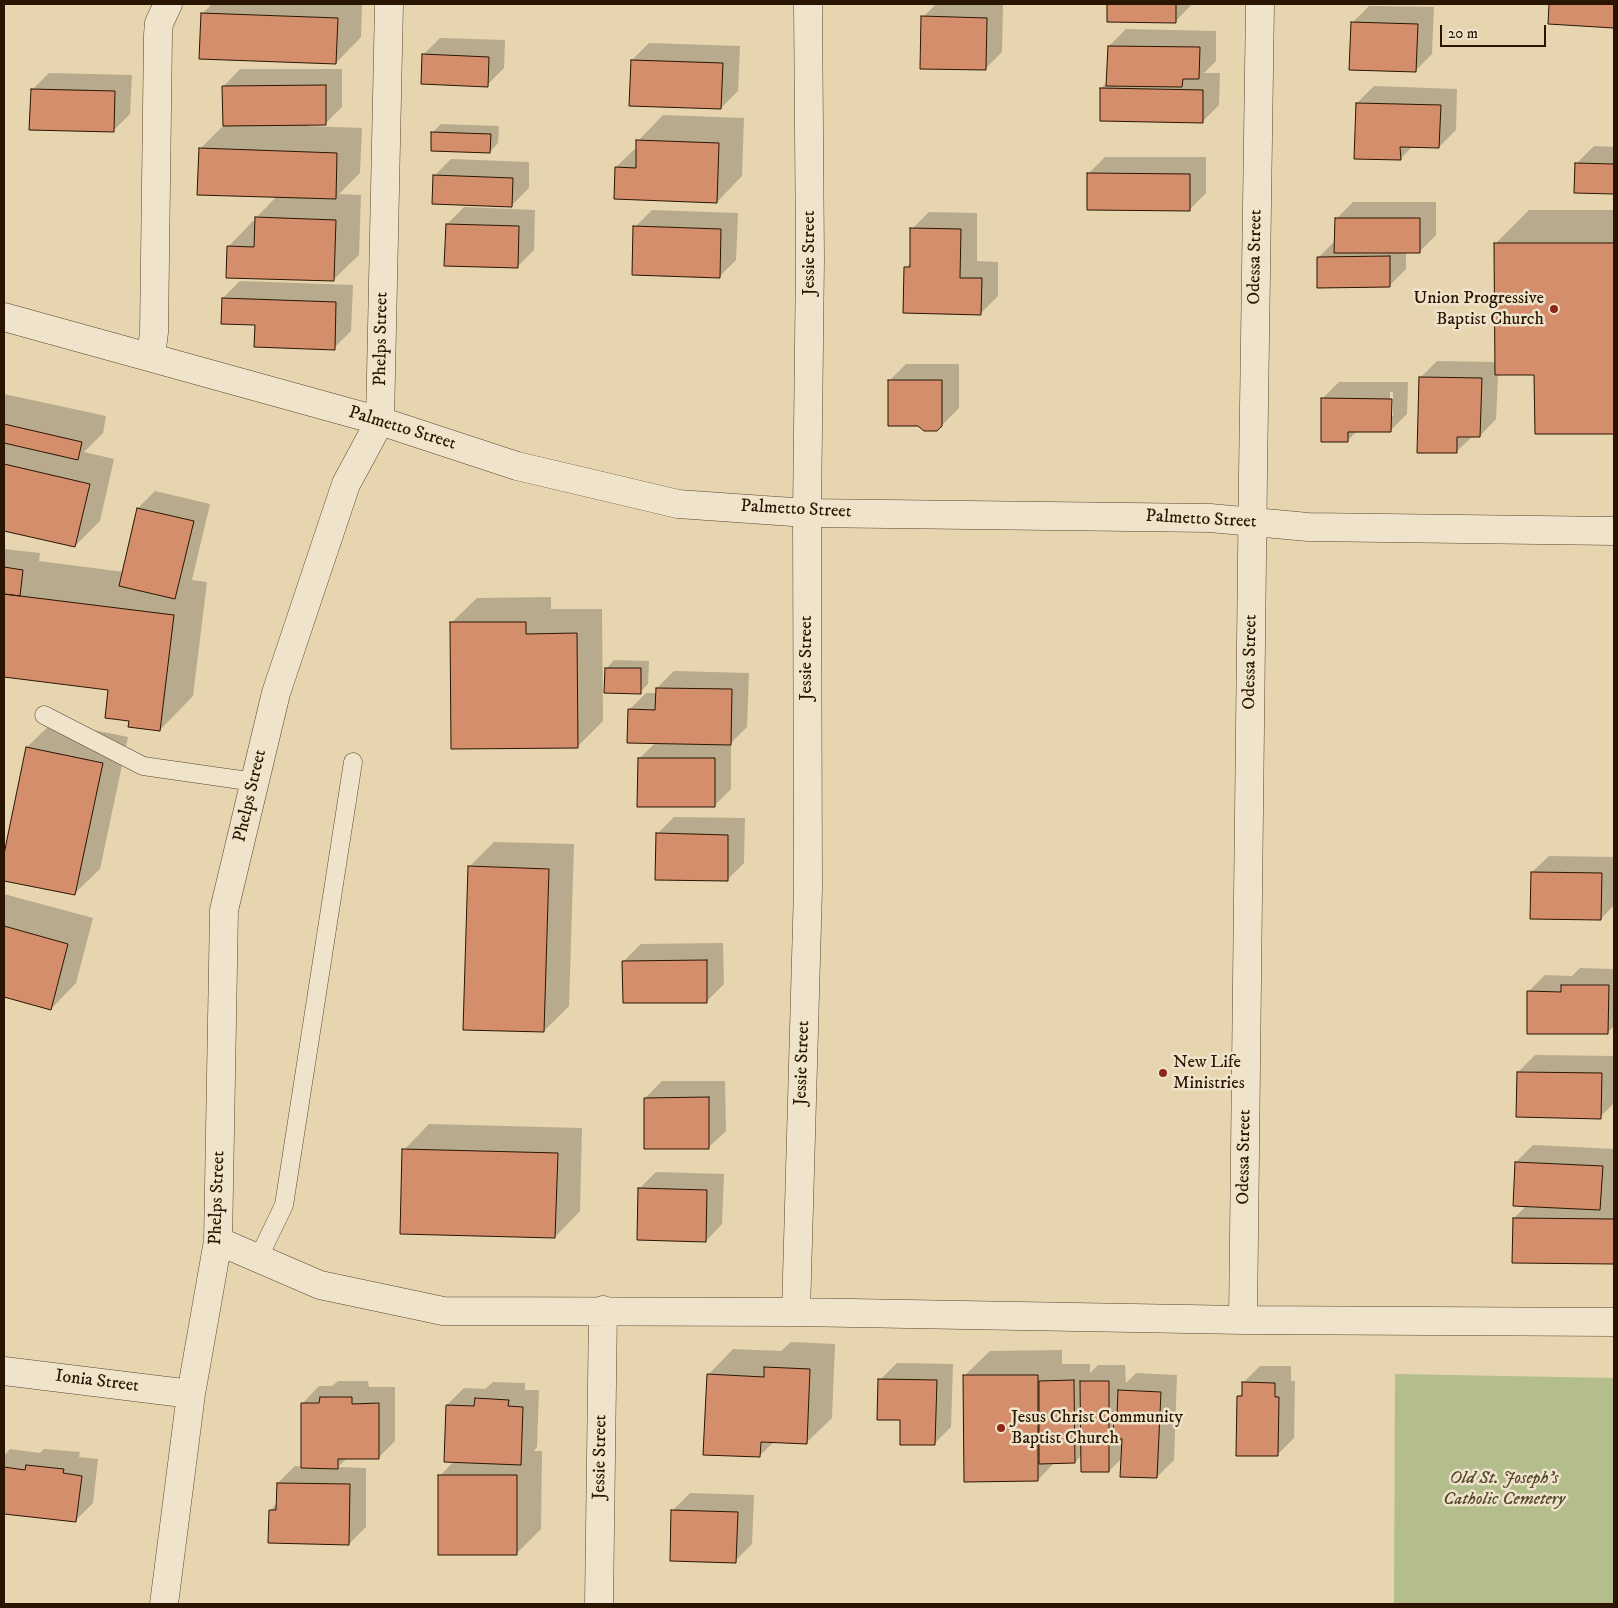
<!DOCTYPE html>
<html>
<head>
<meta charset="utf-8">
<style>
  body { margin:0 }
  #map { position:relative; width:1618px; height:1608px; overflow:hidden; background:#e6d5af; font-family:"IM FELL DW Pica",serif }
  canvas { display:block }
  .frame { position:absolute; inset:0; border:5px solid #2a1502; pointer-events:none }
  .scale { position:absolute; left:1440px; top:25px; width:106px; height:22px; box-sizing:border-box; border:2px solid #2a1502; border-top:0; padding-left:6px; font-size:15px; line-height:18px; white-space:nowrap; color:#2a1502; -webkit-text-stroke:4px #efe4cb; paint-order:stroke }
</style>
</head>
<body>
<div id="map">
<canvas width="1618" height="1608"></canvas>
<div class="frame"></div>
<div class="scale">20 m</div>
</div>
<script>
const c = document.querySelector('canvas').getContext('2d');
c.lineJoin = 'round';
function fillPath(path, color) {
  c.fillStyle = color;
  c.fill(path, 'evenodd');
}
function shape(rows) {
  const path = new Path2D();
  for (const r of rows) {
    path.moveTo(r[0], r[1]);
    for (let i = 2; i < r.length; i += 2) path.lineTo(r[i], r[i + 1]);
  }
  return path;
}
function stroke(path, color, width, dash) {
  c.strokeStyle = color;
  c.lineWidth = width;
  c.lineCap = dash ? 'butt' : 'round';
  c.setLineDash(dash || []);
  c.stroke(path);
}
function label(font, color, halo, rows, align = 'center') {
  c.font = font + ' "IM FELL DW Pica",serif';
  c.lineWidth = 5;
  c.setLineDash([]);
  c.textBaseline = 'middle';
  c.strokeStyle = halo;
  c.fillStyle = color;
  for (const [text, x, y, turn = 0] of rows) {
    c.save();
    c.translate(x, y);
    c.rotate((+turn || 0) * Math.PI / 180);
    c.textAlign = isNaN(turn) ? turn : align;
    if (halo) c.strokeText(text, 0, 0);
    c.fillText(text, 0, 0);
    c.restore();
  }
}
fillPath(shape([
  [1395,1374,1614,1378,1614,1604,1394,1604]
]), '#b3be8c');
fillPath(shape([
  [212,4,362,4,361,37,336,63,202,14],
  [936,4,1003,4,1002,52,985,69,923,17],
  [1109,4,1192,4,1175,22,1108,21],
  [1550,4,1614,4,1614,26,1549,23],
  [1369,6,1434,7,1432,54,1415,71,1352,23],
  [1126,29,1216,31,1216,61,1204,73,1220,73,1219,105,1202,122,1101,88,1108,82,1109,46],
  [440,38,505,40,504,68,487,85,423,55],
  [649,43,740,46,738,91,721,108,632,60],
  [240,69,342,69,342,107,325,124,308,124,308,126,362,128,360,173,339,194,361,195,359,255,333,280,228,247,253,221,256,221,256,218,277,196,200,149,224,125,224,86],
  [49,73,132,75,130,114,113,131,32,90],
  [1374,86,1457,89,1456,130,1439,147,1413,146,1400,159,1357,103],
  [663,115,744,118,742,176,717,202,616,167,638,146,638,141],
  [441,124,499,126,498,143,490,152,432,150,433,132],
  [1594,146,1614,147,1614,193,1576,192,1577,163],
  [1105,157,1206,157,1206,193,1189,210,1088,174],
  [451,159,529,162,529,188,512,205,434,176],
  [1353,202,1436,202,1436,235,1419,252,1406,252,1406,269,1389,286,1319,257,1336,240,1336,219],
  [464,207,535,210,534,250,517,267,447,224],
  [652,210,738,213,736,260,719,277,635,227],
  [1529,210,1614,210,1614,432,1536,433,1536,373,1498,374,1496,419,1480,436,1473,436,1456,452,1420,378,1437,361,1496,362,1496,243],
  [929,212,977,213,977,261,998,262,998,296,981,313,906,268,911,262,912,229],
  [240,281,353,285,351,331,334,348,256,324,223,298],
  [906,364,959,364,959,408,937,430,889,381],
  [1339,382,1408,382,1407,414,1390,431,1357,431,1347,441,1322,399],
  [1390,392,1393,392,1393,416,1390,416],
  [4,394,106,416,103,433,84,452,114,459,100,521,75,546,4,529],
  [155,491,210,504,192,580,207,582,193,696,160,730,130,720,110,689,4,676,4,549,40,553,39,561,124,572,138,508],
  [551,597,551,609,602,609,603,721,578,746,451,623,477,598],
  [614,660,649,661,648,684,640,692,606,669],
  [674,671,749,673,747,727,731,743,731,789,714,806,639,759,656,742,629,710,646,693,657,693,657,688],
  [53,722,128,737,100,869,74,894,4,879,4,860,27,747],
  [674,817,745,818,744,863,727,880,657,834],
  [494,842,574,844,569,1006,544,1031,469,867],
  [1549,856,1614,857,1614,905,1601,919,1532,872],
  [4,894,93,918,76,983,51,1009,4,996],
  [723,943,724,984,707,1001,624,961,641,944],
  [1580,968,1614,969,1614,1026,1607,1033,1528,992,1545,975,1572,976],
  [1535,1055,1614,1056,1614,1103,1600,1117,1518,1072],
  [662,1081,725,1081,726,1131,709,1147,645,1098],
  [429,1124,582,1128,580,1211,555,1237,404,1150],
  [1533,1145,1614,1149,1614,1263,1513,1262,1514,1218,1526,1206,1516,1162],
  [656,1172,724,1174,722,1224,706,1241,639,1189],
  [791,1342,835,1344,832,1418,806,1443,774,1442,759,1456,708,1375,733,1349,781,1351],
  [1062,1350,1062,1364,1090,1364,1090,1373,1098,1365,1125,1365,1126,1383,1136,1373,1177,1375,1174,1460,1157,1477,1122,1458,1109,1471,1082,1455,1075,1462,1055,1462,1038,1480,964,1376,990,1351],
  [897,1363,953,1364,951,1427,934,1444,902,1419,880,1380],
  [1260,1366,1291,1366,1291,1381,1295,1381,1294,1438,1277,1455,1238,1397,1244,1392,1243,1383],
  [338,1381,368,1381,369,1387,395,1387,395,1441,378,1458,347,1458,338,1467,366,1468,366,1527,349,1544,270,1511,277,1503,278,1483,295,1466,303,1467,303,1403,319,1386,332,1386],
  [493,1382,525,1383,525,1390,539,1390,537,1447,534,1451,542,1451,541,1529,516,1554,440,1476,454,1461,447,1405,464,1388,485,1389],
  [10,1449,40,1453,44,1449,80,1452,79,1457,98,1459,93,1503,76,1520,4,1512,4,1456],
  [690,1493,754,1495,752,1544,735,1561,673,1510]
]), '#0003');
const building = shape([
  [1107,4,1176,4,1176,23,1107,22,1107,4],
  [1549,4,1614,4,1614,28,1548,24,1549,4],
  [201,13,338,18,336,64,199,59,201,13],
  [921,16,987,18,986,70,920,69,921,16],
  [1351,22,1418,24,1416,72,1349,70,1351,22],
  [1108,46,1200,47,1199,79,1183,79,1182,87,1106,86,1108,46],
  [422,54,489,57,488,87,421,84,422,54],
  [631,60,723,63,721,109,629,106,631,60],
  [326,85,326,125,223,126,222,86,326,85],
  [1100,88,1203,90,1203,123,1100,121,1100,88],
  [31,89,115,91,114,132,29,130,31,89],
  [1356,103,1441,105,1439,148,1400,147,1401,160,1354,159,1356,103],
  [431,132,491,134,490,153,431,151,431,132],
  [636,140,719,143,717,203,614,199,615,167,636,168,636,140],
  [199,148,337,153,336,199,197,195,199,148],
  [1575,163,1614,164,1614,194,1574,193,1575,163],
  [1087,173,1190,174,1190,211,1087,210,1087,173],
  [433,175,513,178,512,207,432,204,433,175],
  [255,217,336,220,334,281,226,278,227,246,254,247,255,217],
  [1335,218,1420,218,1420,253,1334,253,1335,218],
  [446,224,519,226,518,268,444,266,446,224],
  [633,226,721,229,720,278,632,275,633,226],
  [910,228,961,229,960,278,982,278,981,315,903,313,904,267,910,267,910,228],
  [1494,243,1614,243,1614,434,1535,434,1534,375,1495,375,1494,243],
  [1390,256,1390,287,1317,288,1317,257,1390,256],
  [222,298,336,302,335,350,254,347,255,325,221,324,222,298],
  [1419,377,1482,378,1480,437,1457,437,1457,453,1417,453,1419,377],
  [888,380,942,380,942,426,937,431,924,431,918,426,888,426,888,380],
  [1321,398,1392,399,1391,432,1348,432,1348,442,1321,442,1321,398],
  [4,424,82,442,78,460,4,443,4,424],
  [4,464,90,484,75,547,4,531,4,464],
  [137,508,194,521,175,599,119,586,137,508],
  [4,567,23,570,20,596,4,594,4,567],
  [4,594,174,615,160,731,128,727,129,721,105,718,108,690,4,677,4,594],
  [450,622,526,622,526,634,577,633,578,748,451,749,450,622],
  [605,668,641,668,641,694,604,693,605,668],
  [656,688,732,689,731,745,627,743,628,709,655,710,656,688],
  [26,747,103,763,75,895,4,881,4,854,26,747],
  [638,758,715,758,715,807,637,807,638,758],
  [656,833,728,835,728,881,655,880,656,833],
  [468,866,549,869,544,1032,463,1030,468,866],
  [1531,872,1602,873,1601,920,1530,919,1531,872],
  [4,926,68,944,51,1010,4,997,4,926],
  [707,960,707,1003,623,1003,622,961,707,960],
  [1561,985,1609,985,1608,1034,1527,1034,1527,991,1561,992,1561,985],
  [1517,1072,1602,1073,1601,1119,1516,1117,1517,1072],
  [709,1097,709,1149,644,1149,644,1098,709,1097],
  [402,1149,558,1153,555,1238,400,1234,402,1149],
  [1515,1162,1603,1166,1600,1210,1513,1206,1515,1162],
  [638,1188,707,1190,706,1242,637,1240,638,1188],
  [1513,1218,1614,1219,1614,1264,1512,1263,1513,1218],
  [764,1367,810,1369,807,1444,761,1442,760,1457,703,1455,707,1374,764,1377,764,1367],
  [963,1375,1038,1375,1038,1481,964,1482,963,1375],
  [878,1379,937,1380,935,1445,900,1445,900,1420,877,1420,878,1379],
  [1074,1380,1075,1463,1039,1464,1039,1381,1074,1380],
  [1080,1381,1109,1381,1109,1472,1081,1472,1080,1381],
  [1242,1382,1275,1383,1275,1397,1279,1397,1278,1456,1236,1456,1237,1396,1242,1396,1242,1382],
  [1118,1390,1161,1392,1157,1478,1120,1477,1122,1439,1113,1438,1114,1416,1117,1416,1118,1390],
  [320,1397,352,1397,352,1404,379,1403,379,1459,338,1459,338,1469,301,1468,301,1403,319,1403,320,1397],
  [475,1398,509,1400,508,1406,523,1407,521,1465,444,1462,446,1405,474,1406,475,1398],
  [26,1465,64,1469,63,1473,82,1476,76,1522,4,1514,4,1467,25,1470,26,1465],
  [438,1475,517,1475,517,1555,438,1555,438,1475],
  [277,1483,350,1484,349,1545,268,1543,269,1510,276,1510,277,1483],
  [671,1510,738,1512,736,1563,670,1561,671,1510]
]);
fillPath(building, '#d58e6c');
stroke(building, '#2a1502', 1);
const lane = shape([
  [44,715,143,766,255,782],
  [258,1259,284,1205,353,762]
]);
const street = shape([
  [4,317,380,421,517,466,678,504,807,513,1210,518,1308,527,1614,531],
  [151,357,154,332,158,35,159,23,168,4],
  [218,1241,320,1285,443,1311,796,1312,1243,1320,1614,1322],
  [796,1312,808,888,807,513,810,259,808,4],
  [1243,1320,1253,474,1260,4],
  [4,1371,191,1394],
  [164,1604,191,1394,218,1241,224,910,276,693,346,484,380,421,389,4],
  [599,1604,603,1310]
]);
stroke(lane, '#59452d', 19);
stroke(street, '#59452d', 29);
stroke(lane, '#efe4cb', 18);
stroke(street, '#efe4cb', 28);
for (const [x, y, r, color] of [
  [1554,309,5,"#8f2418"],
  [1163,1073,5,"#8f2418"],
  [1001,1428,5,"#8f2418"]
]) {
  const dot = new Path2D();
  dot.arc(x, y, r, 0, 2 * Math.PI);
  c.fillStyle = color;
  c.fill(dot);
  stroke(dot, '#efe4cb', 2);
}
label('18px', '#2a1502', '#efe4cb', [
  ["Jessie Street",810,253,-90],
  ["Odessa Street",1256,257,-89],
  ["Phelps Street",382,339,-89],
  ["Palmetto Street",402,429,17],
  ["Palmetto Street",796,510,3],
  ["Palmetto Street",1201,520,3],
  ["Jessie Street",807,658,-90],
  ["Odessa Street",1251,662,-89],
  ["Phelps Street",251,796,-77],
  ["Jessie Street",803,1063,-88],
  ["Odessa Street",1245,1157,-89],
  ["Phelps Street",218,1198,-88],
  ["Ionia Street",97,1382,7],
  ["Jessie Street",601,1457,-89]
]);
label('18px', '#2a1502', '#efe4cb', [
  ["Union Progressive",1544,299,"right"],
  ["Baptist Church",1544,320,"right"],
  ["New Life",1173,1063],
  ["Ministries",1173,1084],
  ["Jesus Christ Community",1011,1418],
  ["Baptist Church",1011,1439]
], 'left');
label('italic 18px', '#53482b', '#efe4cb', [
  ["Old St. Joseph's",1504,1479],
  ["Catholic Cemetery",1504,1500]
]);
</script>
</body>
</html>
